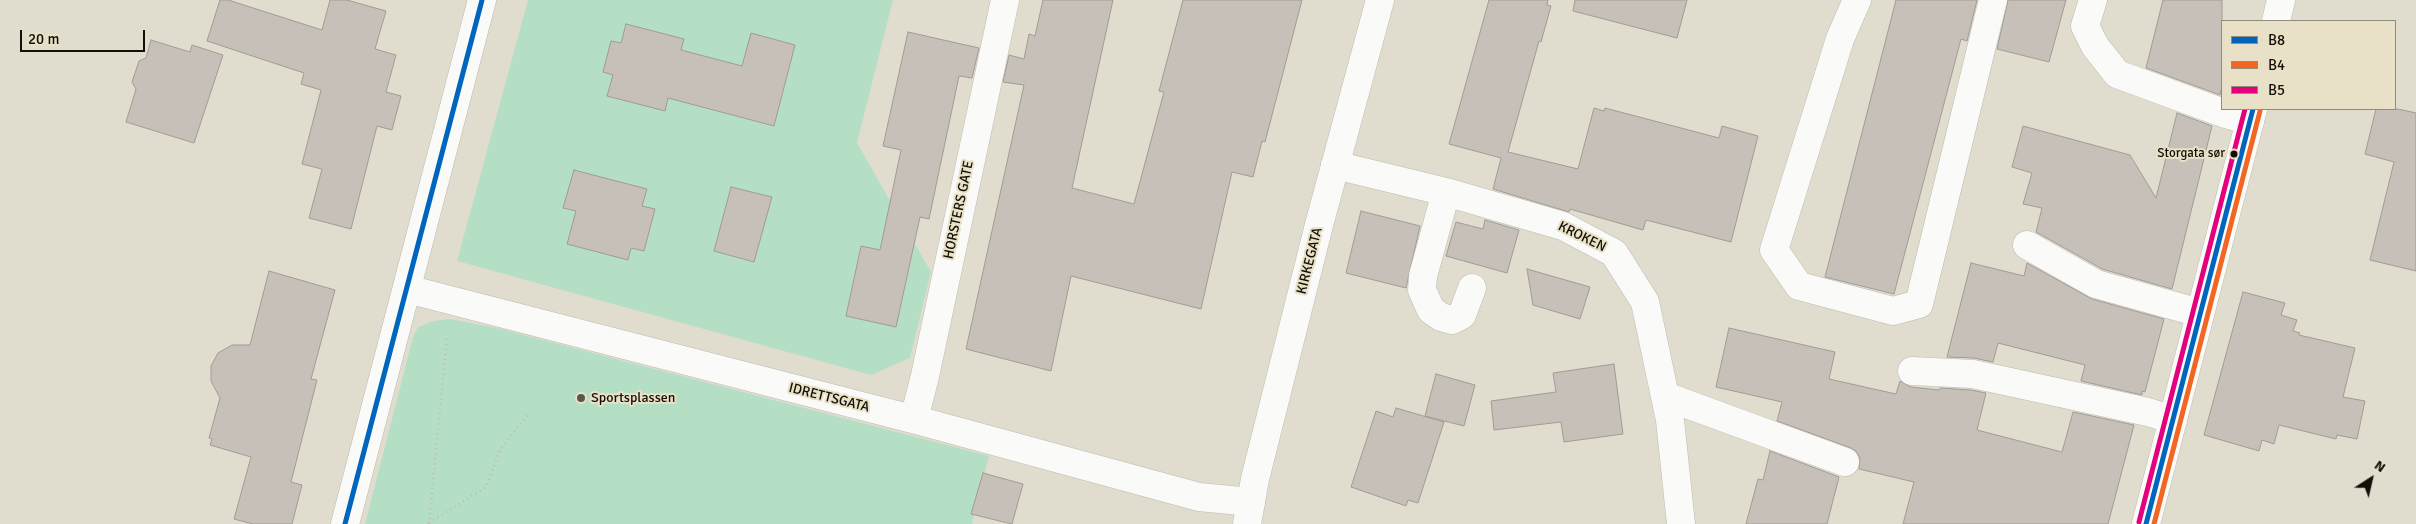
<!DOCTYPE html>
<html>
<head>
<meta charset="utf-8">
<style>
  body { margin:0 }
  #map { position:relative; width:2416px; height:524px; overflow:hidden; background:#e0ddcf; font-family:Signika,sans-serif }
  canvas { display:block }
  .legend { position:absolute; left:2221px; top:20px; width:175px; height:90px; box-sizing:border-box; background:#e8e1c7; border:1px solid #928d7a; margin:0; padding:6px 9px; list-style:none; font-size:15px; color:#110f06 }
  .legend li { display:flex; align-items:center; gap:10px; height:25px }
  .legend b { width:25px; border:1px solid #928d7a }
  .north { position:absolute; left:2346px; top:454px; width:50px; height:50px; -webkit-text-stroke:4px #e8e1c7; paint-order:stroke; rotate:35deg; font-size:14px; font-weight:700; line-height:20px; text-align:center; color:#110f06 }
  .north::after { content:''; display:block; margin:auto; width:18px; height:22px; background:#110f06; clip-path:polygon(50% 0,100% 100%,50% 72%,0 100%) }
  .scale { position:absolute; left:20px; top:30px; width:125px; height:22px; box-sizing:border-box; border:2px solid #110f06; border-top:0; padding-left:6px; font-size:15px; line-height:18px; white-space:nowrap; color:#110f06; -webkit-text-stroke:4px #e8e1c7; paint-order:stroke }
</style>
</head>
<body>
<div id="map">
<canvas width="2416" height="524"></canvas>
<ul class="legend">
<li><b style="height:6px;background:#0065bd"></b>B8</li>
<li><b style="height:6px;background:#f26522"></b>B4</li>
<li><b style="height:6px;background:#e5007d"></b>B5</li>
</ul>
<div class="north">N</div>
<div class="scale">20 m</div>
</div>
<script>
const c = document.querySelector('canvas').getContext('2d');
c.lineJoin = 'round';
function fillPath(path, color) {
  c.fillStyle = color;
  c.fill(path, 'evenodd');
}
function shape(rows) {
  const path = new Path2D();
  for (const r of rows) {
    path.moveTo(r[0], r[1]);
    for (let i = 2; i < r.length; i += 2) path.lineTo(r[i], r[i + 1]);
  }
  return path;
}
function stroke(path, color, width, dash) {
  c.strokeStyle = color;
  c.lineWidth = width;
  c.lineCap = dash ? 'butt' : 'round';
  c.setLineDash(dash || []);
  c.stroke(path);
}
function label(font, color, halo, rows, align = 'center') {
  c.font = font + ' Signika,sans-serif';
  c.lineWidth = 4;
  c.setLineDash([]);
  c.textBaseline = 'middle';
  c.strokeStyle = halo;
  c.fillStyle = color;
  for (const [text, x, y, turn = 0] of rows) {
    c.save();
    c.translate(x, y);
    c.rotate((+turn || 0) * Math.PI / 180);
    c.textAlign = isNaN(turn) ? turn : align;
    if (halo) c.strokeText(text, 0, 0);
    c.fillText(text, 0, 0);
    c.restore();
  }
}
fillPath(shape([
  [528,0,893,0,857,143,931,272,910,358,871,375,457,261],
  [450,319,497,328,989,456,972,524,365,524,413,337,418,327,433,321]
]), '#b5dfc5');
const building = shape([
  [220,0,228,0,322,30,330,0,347,0,386,11,375,49,396,55,386,92,401,96,392,130,377,126,351,229,309,218,322,169,302,164,321,90,301,84,304,73,207,41,220,0],
  [1043,0,1113,0,1072,188,1134,204,1164,92,1159,91,1183,0,1302,0,1265,142,1262,141,1253,177,1232,172,1201,309,1071,276,1051,371,966,349,1024,85,1003,82,1009,55,1024,59,1029,34,1035,36,1043,0],
  [1489,0,1548,0,1547,5,1551,6,1541,42,1539,41,1508,152,1578,169,1594,108,1604,111,1605,108,1719,138,1722,126,1758,136,1731,242,1646,220,1643,230,1570,209,1569,212,1493,189,1501,158,1449,144,1489,0],
  [1575,0,1687,0,1677,38,1573,11,1575,0],
  [1896,0,1977,0,1967,41,1961,39,1894,294,1825,277,1896,0],
  [2008,0,2066,0,2049,62,1997,49,2008,0],
  [2163,0,2222,0,2222,86,2220,95,2146,68,2163,0],
  [626,24,684,39,681,50,742,66,751,33,795,45,774,126,668,98,665,111,607,96,613,75,603,72,611,41,621,43,626,24],
  [908,32,979,48,972,78,959,76,929,219,920,217,896,327,846,316,861,246,880,250,901,150,883,146,908,32],
  [151,40,190,52,192,45,223,55,194,143,126,122,136,89,132,82,139,61,146,58,151,40],
  [2376,109,2398,109,2416,113,2416,271,2370,260,2394,162,2365,154,2376,109],
  [2177,113,2212,126,2172,289,2102,269,2036,232,2042,208,2023,204,2032,173,2012,167,2023,126,2130,155,2156,198,2177,113],
  [574,170,647,189,642,206,655,209,644,251,631,248,628,260,567,244,576,211,563,208,574,170],
  [731,187,772,197,754,262,714,251,731,187],
  [1361,211,1420,226,1406,288,1346,273,1361,211],
  [1485,220,1519,230,1507,273,1446,256,1456,222,1483,229,1485,220],
  [1971,263,2024,276,2027,263,2092,299,2164,319,2145,392,2142,391,2142,395,2081,381,2085,365,1998,343,1993,362,1974,358,1947,357,1971,263],
  [1527,269,1590,287,1580,319,1533,305,1527,269],
  [269,271,335,290,311,379,317,380,291,482,302,485,292,524,253,524,234,519,251,457,210,445,212,439,209,438,220,398,211,381,211,366,218,353,232,345,250,345,269,271],
  [2243,292,2285,303,2281,315,2297,320,2293,331,2300,333,2299,335,2355,348,2343,397,2365,401,2357,439,2337,435,2336,439,2279,425,2274,444,2262,440,2259,451,2204,435,2243,292],
  [1729,328,1835,352,1829,379,1896,394,1900,381,1911,387,1939,390,1940,388,1971,390,1986,393,1977,430,2062,452,2073,412,2134,425,2108,524,1903,524,1914,482,1859,469,1860,459,1857,452,1851,448,1777,421,1782,402,1716,387,1729,328],
  [1614,364,1623,434,1564,442,1561,422,1494,430,1491,401,1556,392,1553,373,1614,364],
  [1436,374,1475,385,1464,426,1425,416,1436,374],
  [1396,408,1444,422,1418,503,1408,500,1406,506,1351,487,1376,411,1393,417,1396,408],
  [1770,451,1839,477,1827,524,1746,524,1758,479,1763,480,1770,451],
  [983,473,1023,484,1012,524,971,514,983,473]
]);
fillPath(building, '#c7c0b8');
stroke(building, '#a19b94', 1);
const minor = shape([
  [1857,0,1840,39,1774,250,1799,286,1893,311,1919,304,1993,0],
  [2093,0,2085,26,2095,46,2117,74,2226,114,2250,121],
  [1335,165,1446,192,1563,226,1614,253,1645,302,1670,420,1681,524],
  [1446,192,1423,276,1422,290,1431,310,1441,317,1452,320,1462,315,1472,288],
  [2027,245,2096,284,2200,313],
  [407,289,920,421,1199,497,1251,502],
  [1912,371,1973,374,2148,412,2173,420],
  [1665,396,1845,462],
  [914,419,925,376,1005,0],
  [345,524,482,0]
]);
const major = shape([
  [2276,21,2281,0],
  [1247,524,1255,479,1319,225,1380,0],
  [2146,524,2253,109]
]);
stroke(minor, '#bdbbaf', 29);
stroke(major, '#bdbbaf', 29);
stroke(shape([
  [429,523,486,487,501,448,530,412],
  [429,524,447,337]
]), '#bfbdb8', 3, [1, 4]);
stroke(minor, '#fafaf8', 28);
stroke(major, '#fafaf8', 28);
stroke(shape([
  [345,524,482,0],
  [2146,524,2253,109]
]), '#0065bd', 5);
stroke(shape([
  [2154,524,2260,111]
]), '#f26522', 5);
stroke(shape([
  [2139,522,2245,109]
]), '#e5007d', 5);
for (const [x, y, r, color] of [
  [2234,154,4.5,"#110f06"],
  [581,398,5,"#59574c"]
]) {
  const dot = new Path2D();
  dot.arc(x, y, r, 0, 2 * Math.PI);
  c.fillStyle = color;
  c.fill(dot);
  stroke(dot, '#e8e1c7', 2);
}
label('13px', '#110f06', '#e8e1c7', [
  ["Storgata sør",2225,154]
], 'right');
label('14px', '#110f06', '#e8e1c7', [
  ["HORSTERS GATE",959,210,-78],
  ["KROKEN",1582,237,26],
  ["KIRKEGATA",1310,261,-76],
  ["IDRETTSGATA",829,398,14]
]);
label('14px', '#110f06', '#e8e1c7', [
  ["Sportsplassen",591,398]
], 'left');
</script>
</body>
</html>
